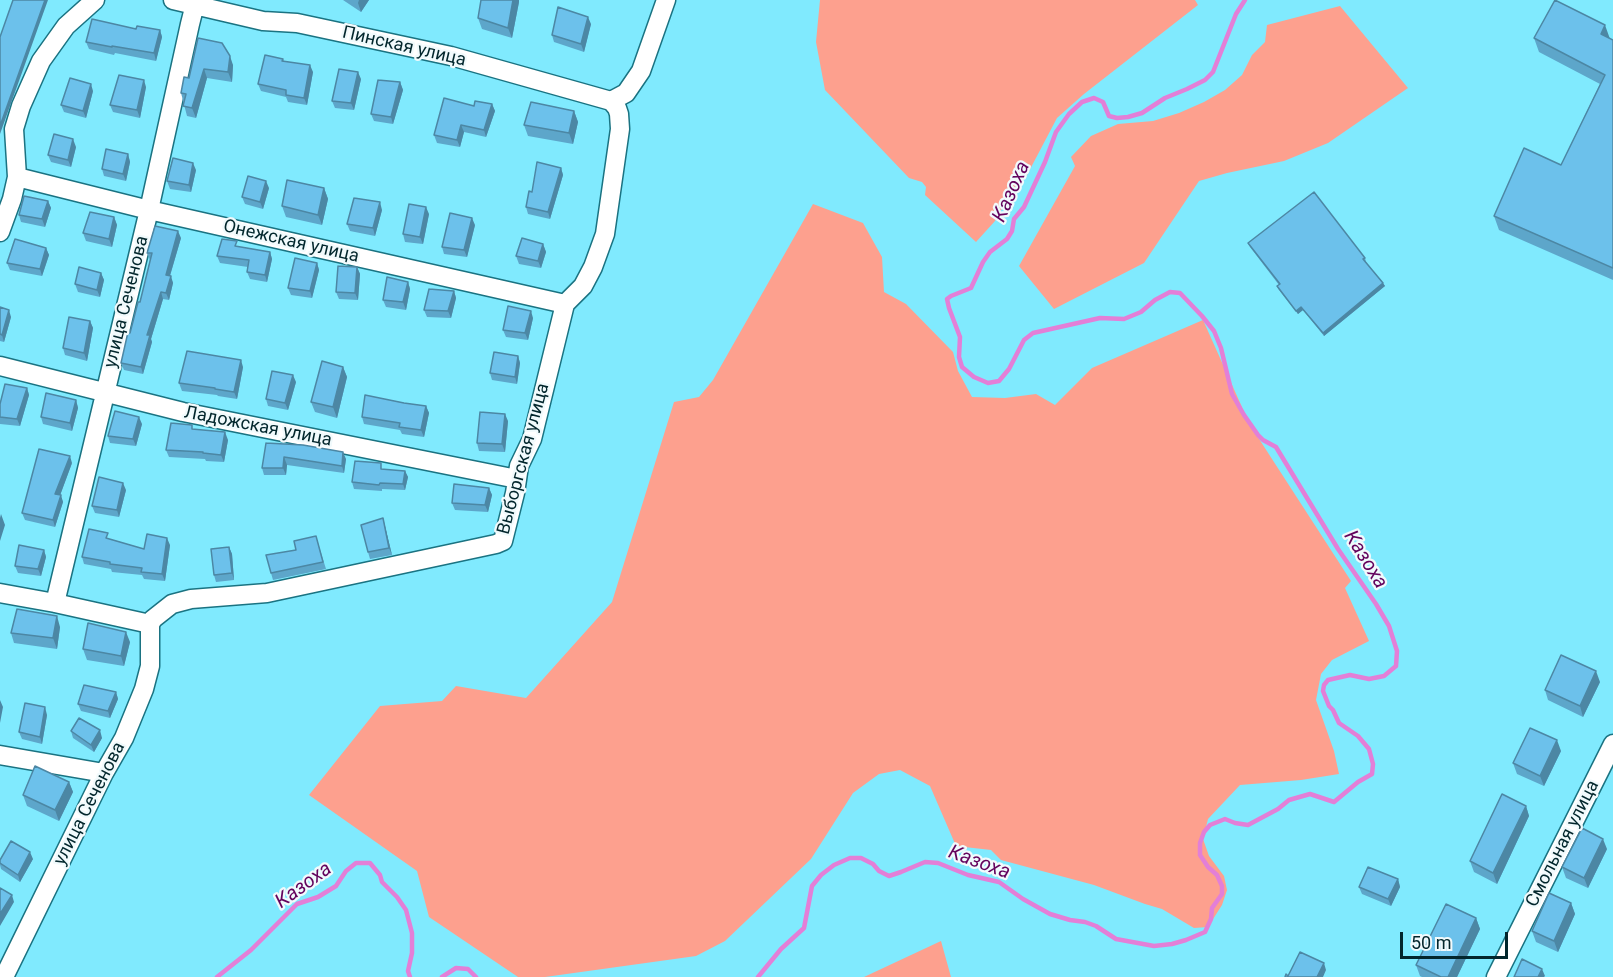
<!DOCTYPE html>
<html>
<head>
<meta charset="utf-8">
<style>
  body { margin:0 }
  #map { position:relative; width:1613px; height:977px; overflow:hidden; background:#80eafe; font-family:Roboto,sans-serif }
  canvas { display:block }
  .scale { position:absolute; left:1400px; top:932px; width:108px; height:27px; box-sizing:border-box; border:3px solid #02262c; border-top:0; padding-left:8px; font-size:18px; line-height:21px; white-space:nowrap; color:#02262c; -webkit-text-stroke:4px #f1fafc; paint-order:stroke }
</style>
</head>
<body>
<div id="map">
<canvas width="1613" height="977"></canvas>
<div class="scale">50 m</div>
</div>
<script>
const c = document.querySelector('canvas').getContext('2d');
c.lineJoin = 'round';
function fillPath(path, color) {
  c.fillStyle = color;
  c.fill(path, 'evenodd');
}
function shape(rows) {
  const path = new Path2D();
  for (const r of rows) {
    path.moveTo(r[0], r[1]);
    for (let i = 2; i < r.length; i += 2) path.lineTo(r[i], r[i + 1]);
  }
  return path;
}
function stroke(path, color, width, dash) {
  c.strokeStyle = color;
  c.lineWidth = width;
  c.lineCap = dash ? 'butt' : 'round';
  c.setLineDash(dash || []);
  c.stroke(path);
}
function label(font, color, halo, rows, align = 'center') {
  c.font = font + ' Roboto,sans-serif';
  c.lineWidth = 4.5;
  c.setLineDash([]);
  c.textBaseline = 'middle';
  c.strokeStyle = halo;
  c.fillStyle = color;
  for (const [text, x, y, turn = 0] of rows) {
    c.save();
    c.translate(x, y);
    c.rotate((+turn || 0) * Math.PI / 180);
    c.textAlign = isNaN(turn) ? turn : align;
    if (halo) c.strokeText(text, 0, 0);
    c.fillText(text, 0, 0);
    c.restore();
  }
}
fillPath(shape([
  [820,0,1195,0,1198,5,1084,94,1057,118,1027,175,1013,189,995,221,976,242,925,195,926,187,922,182,909,178,825,90,816,42],
  [1340,6,1408,88,1328,143,1284,161,1227,173,1199,181,1144,263,1054,309,1019,266,1075,166,1071,157,1091,136,1118,124,1153,121,1179,113,1204,102,1225,90,1242,75,1252,55,1265,42,1267,25],
  [813,204,863,223,882,257,884,292,906,304,953,352,958,371,972,397,1005,398,1036,394,1055,405,1092,368,1203,320,1250,425,1351,581,1345,588,1369,641,1332,660,1321,674,1316,700,1334,751,1339,774,1301,780,1240,785,1208,819,1203,839,1209,856,1224,876,1227,890,1222,905,1208,927,1194,928,1162,909,1145,904,1094,885,1001,860,991,850,956,846,930,786,900,770,879,774,853,793,811,859,725,941,696,956,545,977,518,977,429,917,417,871,309,795,380,706,442,701,456,686,526,698,612,602,674,402,699,397,713,380],
  [941,941,951,977,864,977]
]), '#fda08e');
stroke(shape([
  [217,977,251,950,297,904,318,897,336,886,346,871,356,863,370,863,380,875,382,882,397,897,406,910,412,933,412,953,408,971,410,977],
  [442,977,456,968,468,969,476,977],
  [758,977,781,949,804,928,812,886,821,875,834,865,850,858,861,858,873,864,879,871,889,876,901,872,925,862,938,863,968,875,999,882,1023,899,1050,914,1070,920,1085,922,1096,926,1116,939,1154,946,1172,944,1186,940,1205,932,1211,919,1212,908,1222,894,1222,886,1217,875,1208,867,1200,855,1200,843,1204,832,1210,825,1225,819,1235,823,1248,825,1278,809,1289,800,1310,794,1334,802,1358,782,1372,774,1373,764,1369,749,1358,736,1339,723,1333,710,1329,706,1323,691,1324,685,1328,680,1350,675,1369,679,1384,676,1396,666,1397,651,1389,626,1376,604,1338,549,1276,447,1263,440,1258,435,1244,415,1232,394,1221,348,1214,331,1202,316,1180,293,1170,292,1155,300,1141,312,1124,319,1100,318,1033,333,1024,340,1009,369,999,381,988,383,974,377,962,367,959,357,960,337,949,308,947,299,951,296,971,288,983,262,990,252,1007,239,1012,231,1014,219,1024,207,1045,162,1056,132,1069,114,1082,102,1094,98,1103,102,1109,116,1117,118,1128,117,1142,113,1165,98,1187,89,1205,80,1213,72,1236,14,1245,0]
]), '#e37fd7', 4.5);
const street = shape([
  [173,0,263,21,297,23,451,56,611,101],
  [611,101,626,93,641,71,666,0],
  [17,177,149,210,565,304],
  [0,232,12,199,17,177,14,129,21,106,41,61,66,26,95,0],
  [0,366,183,412,517,479],
  [0,593,55,603,150,624],
  [55,603,149,210,190,24,195,4,198,0],
  [150,624,153,619,172,604,191,599,267,593,496,544,503,541,515,493,519,466,532,439,565,304,583,286,593,267,605,234,620,129,619,114,617,108,611,101],
  [0,755,104,773],
  [4,977,104,773,124,738,144,689,150,666,150,624],
  [1496,977,1613,744]
]);
stroke(street, '#1a7382', 21);
stroke(street, '#fff', 18);
fillPath(shape([
  [343,0,369,0,361,12],
  [519,2,512,38,482,29,478,18],
  [591,24,584,52,554,42,552,35],
  [136,29,160,30,162,37,156,61,115,53,114,55,89,49,86,42],
  [198,38,233,65,232,82,207,78,196,118,187,116,181,93,189,78],
  [1534,38,1610,39,1613,40,1613,280,1499,230,1494,216,1561,165,1600,84,1539,52],
  [283,59,284,61,313,72,307,105,288,102,286,97,261,91,258,84],
  [361,79,354,110,335,108,332,101],
  [400,82,403,90,393,124,374,121,371,114],
  [146,87,140,118,113,112,110,105],
  [93,91,86,118,64,112,61,105],
  [492,104,495,111,486,137,464,132,460,147,437,143,434,135],
  [574,111,578,122,573,144,528,136,524,125],
  [76,147,71,167,51,162,48,155],
  [128,154,130,162,126,181,104,176,102,169],
  [561,168,563,175,550,219,528,214,526,207,532,192],
  [196,170,191,192,170,189,167,181],
  [269,188,263,209,245,204,242,197],
  [324,188,328,199,322,225,286,217,282,206],
  [48,201,51,208,45,227,21,222,19,215],
  [382,210,375,236,350,231,347,224],
  [429,214,423,244,405,242,403,234],
  [114,217,117,225,112,247,86,241,83,233],
  [475,225,467,257,444,254,442,247],
  [181,238,170,276,173,283,169,300,163,299,151,339,152,342,143,374,124,370,121,363,140,302,150,260,147,253],
  [1248,243,1365,258,1366,262,1385,286,1324,336,1303,310,1298,314,1279,290,1277,286,1279,285,1250,247],
  [543,244,546,252,541,268,519,264,516,256],
  [239,247,270,252,272,259,267,282,250,279,247,272,248,267,220,263,217,256],
  [46,248,49,255,42,276,10,270,7,263],
  [317,263,319,270,312,298,291,295,288,288],
  [357,267,360,274,358,300,339,299,336,292],
  [101,273,104,280,100,297,78,292,75,284],
  [408,282,410,289,406,310,386,307,383,300],
  [454,291,456,298,451,318,427,317,424,310],
  [0,307,11,317,4,342,0,341],
  [533,318,528,340,506,337,503,330],
  [90,321,93,328,87,361,65,355,63,348],
  [518,356,520,363,517,384,492,380,490,373],
  [243,367,237,399,218,396,217,395,182,391,179,383],
  [343,367,347,377,337,418,315,412,311,402],
  [296,382,288,410,268,406,266,399],
  [27,388,29,395,20,426,0,424,0,404],
  [76,400,78,408,72,431,43,424,41,417],
  [404,403,426,406,429,413,424,437,402,434,400,430,364,424,362,417],
  [508,421,505,452,479,451,477,443],
  [142,424,136,446,110,443,108,436],
  [194,429,228,440,224,462,206,461,205,459,169,457,166,450],
  [266,443,346,459,344,473,287,465,286,475,264,475,262,468],
  [72,463,60,495,63,502,55,527,25,520,22,513],
  [405,471,408,477,405,490,382,489,382,491,354,489,352,482],
  [489,488,492,495,488,512,455,510,452,503],
  [126,490,119,517,95,513,92,506],
  [383,518,392,555,370,559,368,552],
  [110,539,144,549,170,545,165,581,144,579,142,575,112,572,111,569,84,564,82,557],
  [318,543,326,569,273,580,271,573,296,550],
  [229,547,232,554,234,580,216,582,214,575],
  [44,550,46,557,41,576,18,573,15,566],
  [60,627,57,649,14,643,11,633],
  [130,642,124,666,87,660,83,649],
  [1600,682,1583,717,1548,700,1545,690],
  [116,692,118,699,110,718,81,711,78,704],
  [47,715,42,744,22,739,19,732],
  [71,731,102,738,94,752,73,738],
  [1561,751,1544,786,1517,774,1513,763],
  [69,782,73,792,59,821,27,806,23,795],
  [1526,806,1529,816,1497,884,1474,872,1470,861],
  [1607,849,1588,888,1566,878,1562,867],
  [33,859,20,882,1,869,0,865,0,860],
  [1398,879,1400,887,1391,906,1362,894,1359,887],
  [1571,903,1575,914,1558,952,1536,942,1532,931],
  [1476,918,1480,929,1457,977,1422,977,1420,976,1416,965]
]), '#5da6ca');
fillPath(shape([
  [45,0,48,0,0,134,0,126],
  [359,0,369,0,361,12,358,3],
  [513,0,519,0,519,2,512,38,508,28],
  [588,17,591,24,584,52,581,44],
  [1605,25,1610,39,1601,34],
  [160,30,162,37,156,61,154,53],
  [230,56,233,65,232,82,228,72],
  [310,65,313,72,307,105,304,98],
  [204,69,207,78,196,118,192,108],
  [358,72,361,79,354,110,351,103],
  [144,80,146,87,140,118,137,110],
  [400,82,403,90,393,124,391,117],
  [91,84,93,91,86,118,83,111],
  [492,104,495,111,486,137,484,130],
  [574,111,578,122,573,144,569,133],
  [461,125,464,132,460,147,457,140],
  [73,139,76,147,71,167,68,160],
  [128,154,130,162,126,181,123,174],
  [193,163,196,170,191,192,189,185],
  [561,168,563,175,550,219,548,212],
  [266,181,269,188,263,209,260,202],
  [324,188,328,199,322,225,318,215],
  [48,201,51,208,45,227,42,219],
  [380,202,382,210,375,236,373,228],
  [426,207,429,214,423,244,420,237],
  [114,217,117,225,112,247,109,239],
  [472,218,475,225,467,257,464,250],
  [178,231,181,238,168,282,166,275],
  [543,244,546,252,541,268,538,261],
  [46,248,49,255,42,276,40,269],
  [270,252,272,259,267,282,265,275],
  [317,263,319,270,312,298,310,291],
  [357,267,360,274,358,300,355,293],
  [101,273,104,280,100,297,97,290],
  [171,276,173,283,169,300,166,293],
  [408,282,410,289,406,310,403,302],
  [1383,283,1385,286,1324,336,1323,333],
  [454,291,456,298,451,318,448,311],
  [161,292,163,299,151,339,152,342,143,374,141,367,147,335],
  [1301,307,1303,310,1298,314,1296,311],
  [9,310,11,317,4,342,2,335],
  [531,311,533,318,528,340,525,333],
  [90,321,93,328,87,361,84,353],
  [518,356,520,363,517,384,515,377],
  [241,360,243,367,237,399,234,392],
  [343,367,347,377,337,418,333,407],
  [293,375,296,382,288,410,285,403],
  [27,388,29,395,20,426,17,419],
  [76,400,78,408,72,431,70,423],
  [426,406,429,413,424,437,421,430],
  [505,414,508,421,505,452,502,444],
  [139,417,142,424,136,446,133,439],
  [225,432,228,440,224,462,221,455],
  [343,452,346,459,344,473,342,466],
  [70,456,72,463,58,501,55,494],
  [284,457,287,465,286,475,283,468],
  [405,471,408,477,405,490,403,484],
  [123,483,126,490,119,517,117,510],
  [489,488,492,495,488,512,485,505],
  [61,495,63,502,55,527,53,520],
  [1,514,5,525,0,541,0,518],
  [383,518,385,526,392,555,389,548],
  [167,538,170,545,165,581,162,574],
  [229,547,232,554,234,580,232,573],
  [44,550,46,557,41,576,38,569],
  [57,616,60,627,57,649,53,638],
  [126,632,130,642,124,666,121,656],
  [1596,671,1600,682,1583,717,1580,706],
  [116,692,118,699,110,718,108,711],
  [0,700,3,707,0,723],
  [45,707,47,715,42,744,40,737],
  [100,730,102,738,94,752,91,745],
  [1557,740,1561,751,1544,786,1540,776],
  [69,782,73,792,59,821,55,810],
  [1526,806,1529,816,1497,884,1493,873],
  [1603,839,1607,849,1588,888,1584,878],
  [30,852,33,859,20,882,18,875],
  [1398,879,1400,887,1391,906,1388,899],
  [12,895,14,902,0,926,0,914],
  [1571,903,1575,914,1558,952,1554,941],
  [1476,918,1480,929,1457,977,1448,977],
  [1324,963,1326,970,1323,977,1317,977],
  [1542,969,1545,976,1544,977,1538,977]
]), '#4c87a4');
const building = shape([
  [13,0,45,0,0,126,0,37,13,0],
  [481,0,513,0,508,28,478,18,481,0],
  [1555,0,1605,25,1601,34,1613,40,1613,268,1494,216,1524,148,1561,165,1605,75,1534,38,1555,0],
  [558,7,588,17,581,44,552,35,558,7],
  [92,19,136,29,137,26,160,30,154,53,112,46,112,47,86,42,92,19],
  [198,38,222,43,230,56,228,72,204,69,192,108,183,106,186,94,181,93,184,77,189,78,198,38],
  [265,55,283,59,282,61,310,65,304,98,286,95,286,90,258,84,265,55],
  [339,69,358,72,351,103,332,101,339,69],
  [119,75,144,80,137,110,110,105,119,75],
  [70,78,91,84,83,111,61,105,70,78],
  [378,80,400,82,391,117,371,114,378,80],
  [444,98,474,106,475,101,492,104,484,130,461,125,457,140,434,135,444,98],
  [531,102,574,111,569,133,524,125,531,102],
  [54,134,73,139,68,160,48,155,54,134],
  [106,149,128,154,123,174,102,169,106,149],
  [173,158,193,163,189,185,167,181,173,158],
  [537,162,561,168,548,212,526,207,529,191,532,192,537,162],
  [248,176,266,181,260,202,242,197,248,176],
  [287,180,324,188,318,215,282,206,287,180],
  [1314,192,1365,258,1363,259,1383,283,1323,333,1301,307,1296,311,1277,286,1280,284,1248,243,1314,192],
  [24,196,48,201,42,219,19,215,24,196],
  [354,198,380,202,373,228,347,224,354,198],
  [409,204,426,207,420,237,403,234,409,204],
  [90,212,114,217,109,239,83,233,90,212],
  [450,213,472,218,464,250,442,247,450,213],
  [155,226,178,231,166,275,171,276,166,293,161,292,147,335,150,335,141,367,121,363,128,332,130,333,138,302,140,302,152,253,147,253,155,226],
  [522,238,543,244,538,261,516,256,522,238],
  [15,239,46,248,40,269,7,263,15,239],
  [222,239,237,241,235,246,270,252,265,275,247,272,249,260,217,256,222,239],
  [295,258,317,263,310,291,288,288,295,258],
  [338,266,357,267,355,293,336,292,338,266],
  [79,267,101,273,97,290,75,284,79,267],
  [387,277,408,282,403,302,383,300,387,277],
  [429,289,454,291,448,311,424,310,429,289],
  [508,306,531,311,525,333,503,330,508,306],
  [0,307,9,310,2,335,0,334,0,307],
  [69,317,90,321,84,353,63,348,69,317],
  [187,351,241,360,234,392,215,389,215,388,179,383,187,351],
  [494,352,518,356,515,377,490,373,494,352],
  [322,361,343,367,333,407,311,402,322,361],
  [272,371,293,375,285,403,266,399,272,371],
  [5,384,27,388,17,419,0,417,0,404,5,384],
  [46,393,76,400,70,423,41,417,46,393],
  [365,395,404,403,426,406,421,430,399,427,400,423,362,417,365,395],
  [115,411,139,417,133,439,108,436,115,411],
  [480,412,505,414,502,444,477,443,480,412],
  [171,423,192,425,192,429,225,432,221,455,203,453,203,452,166,450,171,423],
  [266,443,303,445,343,452,342,466,284,457,283,468,262,468,266,443],
  [39,449,70,456,55,494,61,495,53,520,22,513,39,449],
  [355,461,381,463,381,469,405,471,403,484,380,483,379,485,352,482,355,461],
  [99,477,123,483,117,510,92,506,99,477],
  [454,484,489,488,485,505,452,503,454,484],
  [383,518,389,548,368,552,361,525,383,518],
  [89,529,108,533,106,538,144,549,147,534,167,538,162,574,141,572,142,568,110,564,110,562,82,557,89,529],
  [316,536,323,562,271,573,266,555,296,550,294,541,316,536],
  [19,545,44,550,38,569,15,566,19,545],
  [229,547,232,573,214,575,211,549,229,547],
  [17,609,57,616,53,638,11,633,17,609],
  [88,623,126,632,121,656,83,649,88,623],
  [1561,655,1596,671,1580,706,1545,690,1561,655],
  [84,685,116,692,108,711,78,704,84,685],
  [25,703,45,707,40,737,19,732,25,703],
  [79,718,100,730,91,745,71,731,79,718],
  [1530,728,1557,740,1540,776,1513,763,1530,728],
  [35,766,69,782,55,810,23,795,35,766],
  [1502,794,1526,806,1493,873,1470,861,1502,794],
  [1582,828,1603,839,1584,878,1562,867,1582,828],
  [11,841,30,852,18,875,0,863,0,860,11,841],
  [1368,867,1398,879,1388,899,1359,887,1368,867],
  [0,888,12,895,0,914,0,888],
  [1549,893,1571,903,1554,941,1532,931,1549,893],
  [1446,904,1476,918,1448,977,1441,977,1416,965,1446,904],
  [1300,952,1324,963,1317,977,1285,977,1286,974,1288,976,1300,952],
  [1522,959,1542,969,1538,977,1514,977,1522,959]
]);
fillPath(building, '#6cc1eb');
stroke(building, '#4c87a4', 1.5);
label('18px', '#02262c', '#f1fafc', [
  ["Пинская улица",404,47,13],
  ["Онежская улица",291,242,13],
  ["улица Сеченова",127,302,-76],
  ["Ладожская улица",258,427,11],
  ["Выборгская улица",524,459,-75],
  ["улица Сеченова",90,804,-63],
  ["Смольная улица",1563,844,-63]
]);
label('italic 20px', '#63035d', '#f1fafc', [
  ["Казоха",1012,192,-66],
  ["Казоха",1365,560,58],
  ["Казоха",979,863,20],
  ["Казоха",304,886,-36]
]);
</script>
</body>
</html>
